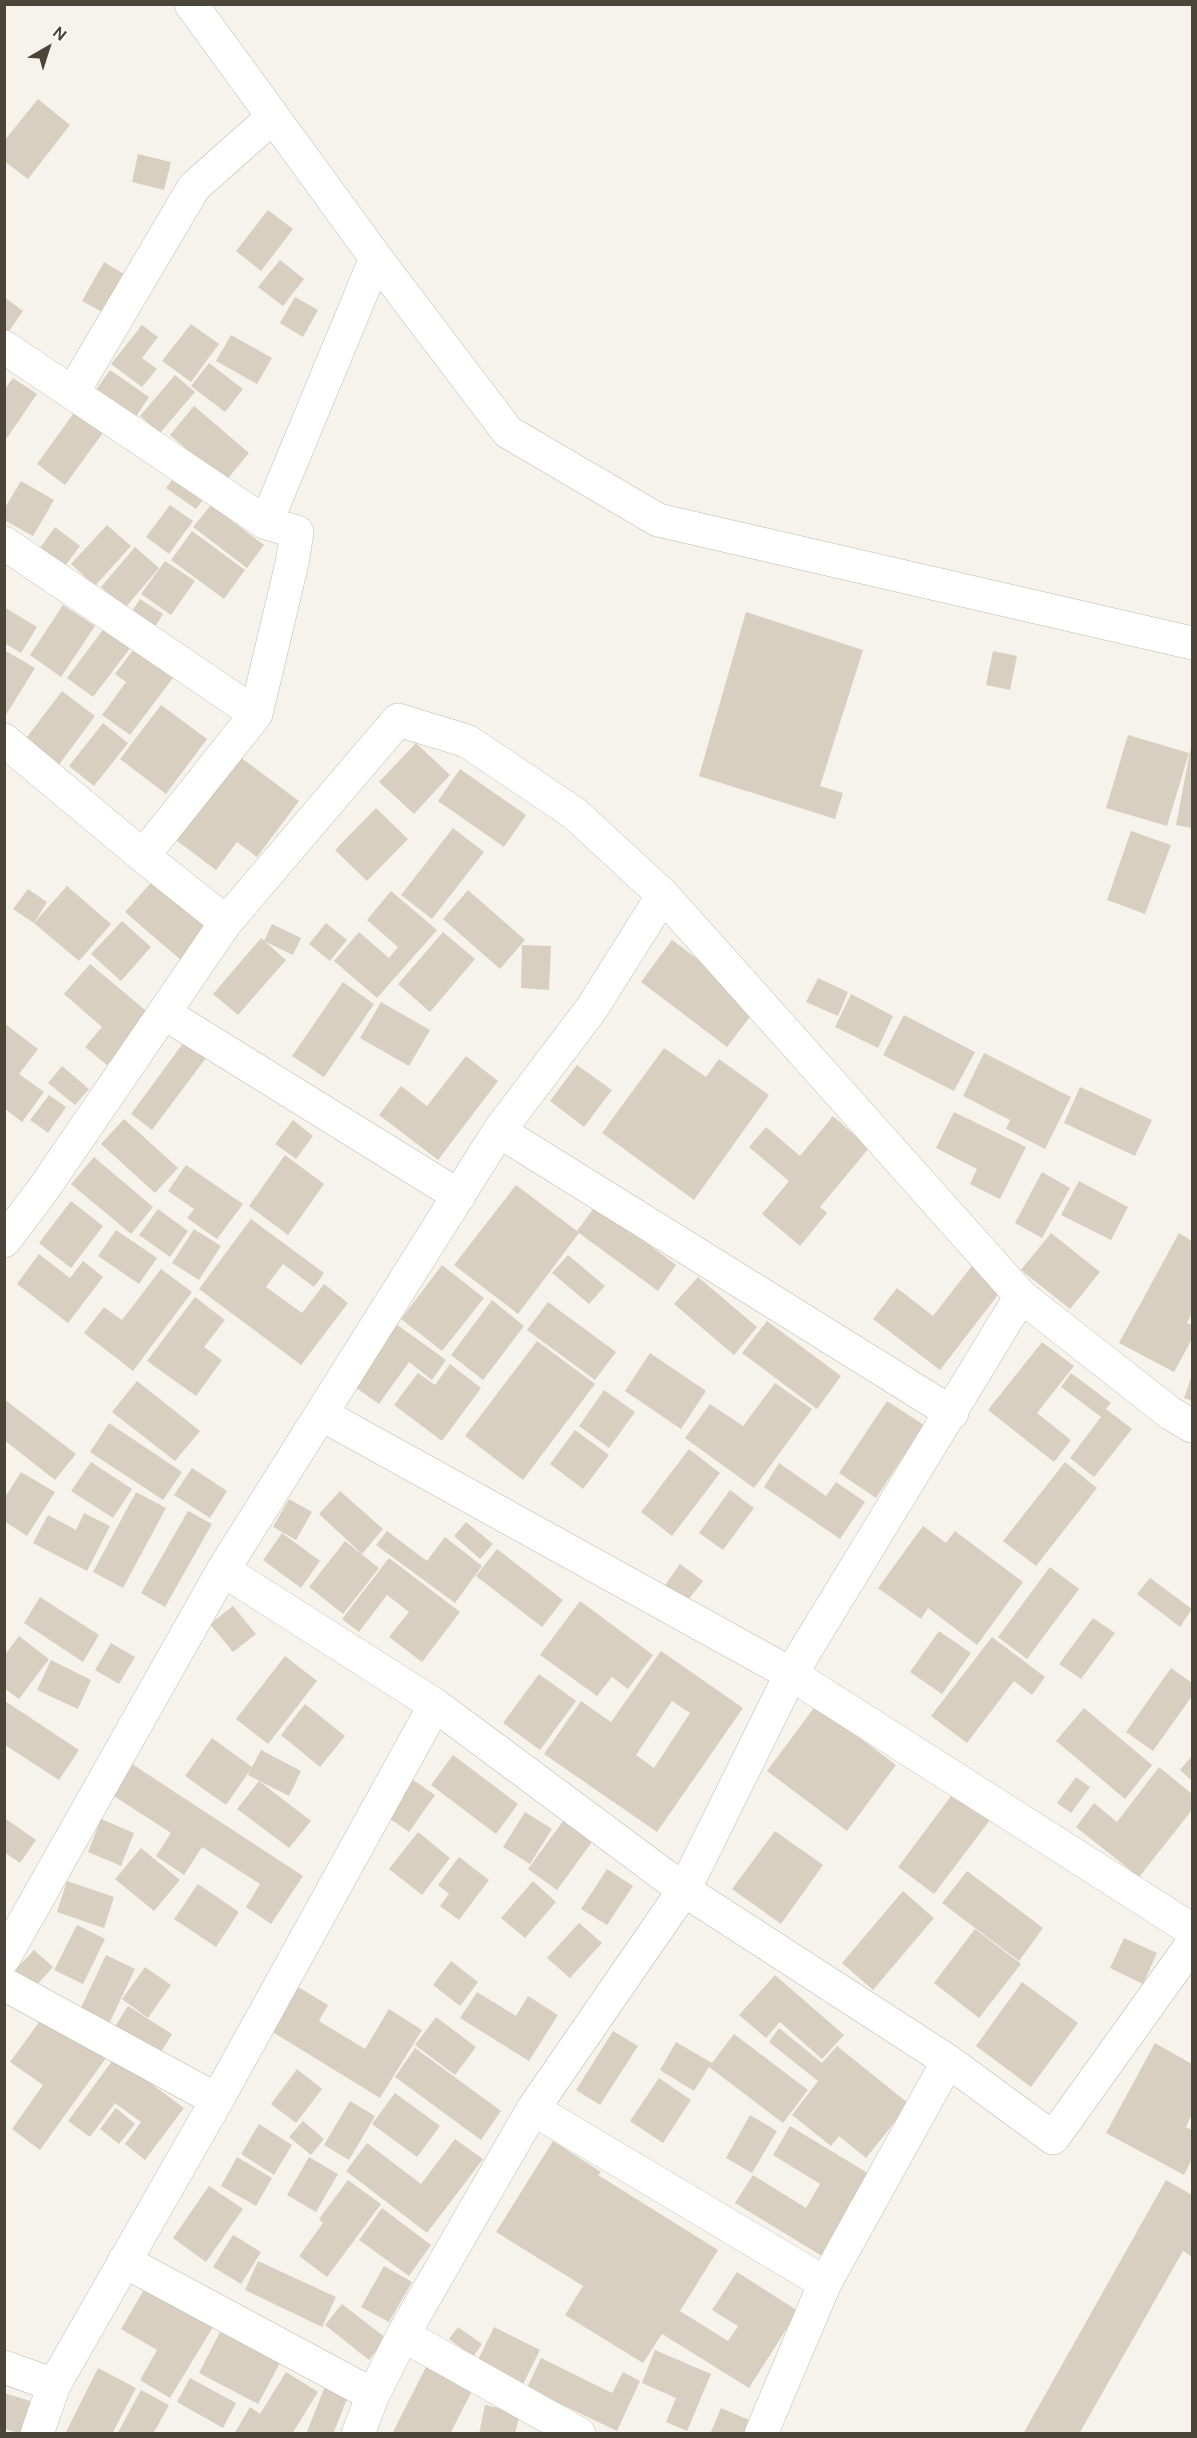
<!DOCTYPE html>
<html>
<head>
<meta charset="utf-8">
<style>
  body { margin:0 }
  #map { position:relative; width:1197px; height:2438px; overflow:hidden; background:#f6f3ec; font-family:"DM Sans",sans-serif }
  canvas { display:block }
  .frame { position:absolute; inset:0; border:6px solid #4b4439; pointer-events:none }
  .north { position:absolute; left:18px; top:18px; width:60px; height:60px; -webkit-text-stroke:4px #fff; paint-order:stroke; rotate:39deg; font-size:16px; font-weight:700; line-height:24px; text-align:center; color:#4b4439 }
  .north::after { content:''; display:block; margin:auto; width:21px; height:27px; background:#4b4439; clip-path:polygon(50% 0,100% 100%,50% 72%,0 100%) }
</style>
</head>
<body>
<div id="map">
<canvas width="1197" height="2438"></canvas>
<div class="frame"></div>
<div class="north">N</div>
</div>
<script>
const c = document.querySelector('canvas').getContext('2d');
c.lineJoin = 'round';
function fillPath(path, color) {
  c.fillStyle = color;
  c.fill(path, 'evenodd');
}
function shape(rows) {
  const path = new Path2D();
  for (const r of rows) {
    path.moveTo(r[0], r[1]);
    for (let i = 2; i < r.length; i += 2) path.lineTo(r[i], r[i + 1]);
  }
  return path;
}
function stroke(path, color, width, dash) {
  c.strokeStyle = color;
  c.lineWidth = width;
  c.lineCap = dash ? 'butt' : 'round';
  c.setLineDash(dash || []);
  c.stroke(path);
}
fillPath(shape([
  [38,99,70,125,28,179,4,161,4,141],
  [138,154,171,162,164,190,132,182],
  [268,210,293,229,261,271,236,251],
  [280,260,304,279,283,306,258,287],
  [104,262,124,274,102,312,82,301],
  [4,297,23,311,4,338],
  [295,297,318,310,303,337,280,323],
  [191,324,219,344,191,382,162,361],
  [142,325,158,337,142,358,157,369,142,387,111,364],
  [231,335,272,358,257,384,216,361],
  [209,363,243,389,225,412,191,386],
  [110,370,149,397,135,418,95,391],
  [175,375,195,392,160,433,140,416],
  [13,378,37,394,7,438,4,437,4,390],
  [194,406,249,453,225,482,170,435],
  [76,410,105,430,65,485,37,464],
  [182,466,212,488,196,509,166,488],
  [21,481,54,500,33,536,4,520,4,509],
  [170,505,193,521,169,554,146,537],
  [211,505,264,545,247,568,193,527],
  [107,525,131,546,95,586,71,564],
  [55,527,80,546,65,566,40,548],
  [192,531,245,570,224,599,171,560],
  [135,547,159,568,125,608,101,587],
  [165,561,195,581,171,615,141,594],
  [140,599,163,614,151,633,128,617],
  [63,605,95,626,61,677,30,655],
  [4,607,37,627,21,653,4,643],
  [746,612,863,650,820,786,843,793,835,819,699,776],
  [105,627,131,647,93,697,67,678],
  [140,641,179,670,130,735,102,715,126,682,115,674],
  [6,651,35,668,4,718,4,654],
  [993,651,1017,656,1010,690,986,685],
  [62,691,95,716,58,766,24,741],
  [161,705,207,739,166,794,120,759],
  [103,723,128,743,94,786,69,766],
  [1128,735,1189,753,1167,826,1106,808],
  [416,743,450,775,414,814,379,782],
  [1191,746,1192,746,1192,828,1176,825],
  [231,750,299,801,257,857,237,842,216,870,168,834],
  [460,769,526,815,504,847,438,801],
  [376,808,408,839,367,881,335,850],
  [453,828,484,852,432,919,401,895],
  [1131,831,1171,845,1145,914,1107,900],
  [156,877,213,925,182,961,125,912],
  [67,886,111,924,79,961,34,923],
  [28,889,47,902,34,923,13,909],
  [468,890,525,940,500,969,443,919],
  [391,891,437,930,377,998,334,961,359,932,389,958,398,947,367,920],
  [122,921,151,947,121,981,91,954],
  [326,923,347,940,330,961,309,944],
  [272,924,301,938,293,955,264,941],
  [443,932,475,959,430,1012,398,984],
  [261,938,286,960,238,1015,213,994],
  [672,940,759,1005,727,1047,641,982],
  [522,945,551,946,549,990,521,988],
  [90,964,150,1014,107,1065,85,1047,102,1027,64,994],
  [818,978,848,992,838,1016,806,1002],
  [343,982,374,1004,324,1077,292,1056],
  [851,994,893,1016,878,1048,835,1027],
  [381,1002,430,1030,409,1066,360,1038],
  [904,1015,975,1052,954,1091,883,1055],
  [4,1023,38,1049,19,1074,44,1092,22,1122,4,1108],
  [184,1042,206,1058,152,1130,131,1114],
  [664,1048,706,1077,719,1059,769,1095,694,1200,602,1133],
  [984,1053,1071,1097,1045,1149,1006,1129,1010,1120,963,1096],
  [466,1056,498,1081,438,1160,379,1115,401,1086,427,1106],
  [577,1065,612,1090,584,1127,550,1101],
  [62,1066,89,1089,75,1105,48,1083],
  [1080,1087,1152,1120,1135,1156,1064,1123],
  [49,1095,66,1107,48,1133,30,1120],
  [954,1112,1026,1147,1000,1199,970,1184,977,1169,936,1148],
  [833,1116,869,1148,820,1207,827,1213,800,1246,762,1214,789,1181,749,1147,766,1127,800,1156],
  [124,1119,178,1168,155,1193,101,1144],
  [293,1120,313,1136,296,1159,275,1144],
  [285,1155,324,1184,288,1235,249,1206],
  [94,1157,153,1207,131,1234,71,1184],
  [186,1165,243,1204,217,1239,187,1218,194,1209,168,1191],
  [1042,1172,1070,1188,1042,1238,1015,1223],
  [1079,1181,1128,1207,1111,1240,1061,1215],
  [516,1185,577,1231,596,1205,676,1265,658,1291,579,1233,518,1314,454,1265],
  [71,1201,103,1226,71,1268,39,1243],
  [158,1209,188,1231,170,1257,139,1235],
  [251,1219,324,1273,314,1287,283,1264,266,1287,302,1313,324,1284,348,1303,301,1365,199,1289],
  [194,1229,221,1246,199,1280,172,1263],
  [116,1230,157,1258,139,1284,98,1256],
  [1051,1233,1100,1272,1070,1309,1021,1270],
  [1179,1233,1192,1241,1192,1313,1187,1323,1192,1325,1192,1339,1174,1372,1119,1343],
  [39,1254,70,1278,83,1261,103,1277,68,1323,17,1284],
  [568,1255,605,1286,589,1304,552,1273],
  [974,1263,1004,1287,940,1370,873,1319,897,1288,933,1316],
  [442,1265,484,1298,442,1351,401,1319],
  [161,1269,192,1292,133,1371,84,1333,104,1307,122,1320],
  [698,1277,757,1327,734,1355,674,1304],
  [195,1297,225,1320,204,1347,222,1360,196,1396,147,1361],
  [492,1300,524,1326,483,1380,451,1355],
  [548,1302,616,1352,595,1380,527,1330],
  [767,1321,841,1376,817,1409,742,1353],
  [396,1324,446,1360,432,1380,409,1362,379,1404,352,1385],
  [537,1341,595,1384,523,1480,465,1436],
  [1042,1342,1074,1366,1037,1413,1071,1440,1054,1462,988,1410],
  [650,1353,706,1391,681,1429,625,1391],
  [450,1364,481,1388,442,1441,394,1405,418,1373,435,1385],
  [1071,1373,1111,1403,1106,1409,1132,1429,1094,1477,1070,1458,1101,1417,1061,1387],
  [1192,1375,1192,1401,1184,1398],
  [137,1381,200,1431,175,1461,112,1412],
  [775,1383,812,1409,754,1488,685,1438,710,1404,743,1426],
  [604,1390,635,1412,609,1448,579,1426],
  [4,1399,76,1454,55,1480,4,1440],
  [887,1401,924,1425,876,1498,839,1473],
  [109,1423,182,1472,163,1500,90,1452],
  [575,1430,609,1455,583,1489,550,1464],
  [689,1449,720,1473,672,1536,641,1512],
  [91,1462,132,1489,113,1518,71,1491],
  [1065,1462,1097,1488,1036,1566,1003,1541],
  [779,1463,826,1496,836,1482,865,1502,840,1539,764,1487],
  [192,1468,227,1491,210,1518,174,1495],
  [21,1472,55,1492,27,1536,4,1521,4,1499],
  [730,1490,754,1508,723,1550,699,1533],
  [340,1491,383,1529,362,1554,319,1514],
  [136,1492,166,1508,123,1588,93,1572],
  [289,1499,312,1512,296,1540,273,1527],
  [188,1511,212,1524,165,1607,141,1593],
  [84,1513,110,1526,87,1571,33,1543,48,1515,76,1530],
  [466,1522,493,1544,480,1559,454,1536],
  [923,1526,946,1543,955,1531,1023,1582,977,1645,928,1608,921,1619,878,1588],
  [387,1531,427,1561,445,1537,482,1566,455,1603,376,1545],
  [282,1533,320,1561,301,1588,263,1560],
  [345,1541,379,1568,343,1614,309,1587],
  [497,1549,563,1600,542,1627,476,1576],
  [389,1558,460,1612,422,1662,389,1637,409,1612,387,1595,359,1632,342,1619],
  [680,1564,703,1581,685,1604,663,1588],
  [1050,1567,1079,1589,1027,1659,998,1637],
  [1150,1578,1192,1609,1180,1627,1137,1594],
  [40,1597,99,1635,83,1662,24,1623],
  [580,1601,653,1655,628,1689,612,1677,597,1696,540,1655],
  [233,1606,256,1634,233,1652,210,1624],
  [1093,1618,1115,1633,1081,1679,1059,1664],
  [939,1631,971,1653,942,1694,910,1672],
  [19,1636,49,1659,19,1699,4,1688,4,1656],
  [992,1637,1045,1677,1032,1695,1014,1681,967,1743,931,1716],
  [111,1643,135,1657,119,1684,95,1670],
  [661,1651,743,1708,657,1832,544,1754,581,1701,611,1722],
  [672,1701,690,1713,654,1768,636,1755],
  [285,1656,317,1681,268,1744,236,1719],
  [51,1660,91,1680,78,1709,37,1690],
  [1171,1668,1192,1683,1192,1696,1153,1751,1126,1732],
  [539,1674,576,1701,540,1750,503,1723],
  [5,1701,79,1750,59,1780,5,1745],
  [305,1704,345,1736,320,1767,281,1735],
  [816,1705,896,1765,847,1831,767,1771],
  [1084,1708,1152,1765,1125,1799,1056,1741],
  [212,1738,252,1767,261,1750,301,1771,289,1796,248,1775,251,1769,226,1805,185,1776],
  [453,1755,518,1804,496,1834,431,1785],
  [1192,1756,1192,1781,1180,1770],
  [126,1760,303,1876,271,1924,246,1907,260,1884,202,1847,184,1875,156,1856,171,1833,106,1791],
  [1159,1767,1192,1794,1192,1810,1139,1877,1076,1827,1094,1803,1117,1822],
  [409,1777,435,1795,409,1832,383,1814],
  [1076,1777,1090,1787,1071,1813,1057,1803],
  [259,1781,311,1821,289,1848,237,1809],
  [957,1788,993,1816,934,1894,898,1867],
  [525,1812,552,1829,530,1864,503,1847],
  [6,1819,36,1840,20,1863,4,1852],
  [101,1819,134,1833,121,1866,88,1852],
  [563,1821,592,1842,557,1890,528,1869],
  [775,1831,823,1865,781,1924,732,1889],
  [418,1832,450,1858,422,1895,389,1869],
  [141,1848,180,1880,154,1911,115,1879],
  [459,1857,489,1880,459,1920,440,1906,449,1894,438,1885],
  [607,1869,633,1886,607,1925,581,1909],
  [967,1871,1043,1928,1019,1961,942,1903],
  [67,1881,114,1897,104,1928,57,1912],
  [533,1881,556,1902,525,1938,501,1918],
  [198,1884,239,1912,216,1947,174,1919],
  [903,1891,934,1918,873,1990,842,1963],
  [579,1923,602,1943,570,1978,547,1958],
  [77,1925,105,1939,83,1984,54,1970],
  [975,1929,1021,1964,979,2018,934,1983],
  [1124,1938,1157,1953,1143,1984,1110,1968],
  [34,1950,53,1967,34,1988,14,1971],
  [106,1955,135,1969,108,2026,79,2012],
  [451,1961,478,1982,460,2006,433,1985],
  [145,1967,171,1985,148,2018,122,1999],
  [775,1975,844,2035,822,2059,780,2022,766,2038,739,2015],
  [1022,1982,1078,2023,1031,2087,976,2046],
  [298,1987,328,2005,319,2021,365,2049,389,2009,422,2030,380,2098,271,2031],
  [477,1992,516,2016,528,1996,558,2015,529,2061,460,2018],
  [128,2006,172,2034,156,2061,111,2033],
  [45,2014,106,2058,40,2150,12,2129,43,2085,10,2062],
  [436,2017,476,2047,455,2075,415,2045],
  [779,2028,822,2063,837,2046,909,2104,866,2158,839,2136,831,2146,792,2115,818,2081,769,2042],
  [613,2031,638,2046,600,2105,576,2090],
  [734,2034,808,2090,783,2123,709,2067,694,2091,660,2070,676,2042,712,2063],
  [1155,2043,1192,2064,1192,2114,1186,2127,1192,2130,1192,2159,1184,2175,1106,2133],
  [415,2048,501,2111,481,2140,395,2077],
  [115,2057,184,2108,145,2160,125,2144,141,2122,115,2103,90,2137,68,2121],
  [297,2069,322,2089,296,2123,271,2104],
  [659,2078,691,2100,663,2143,630,2121],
  [395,2093,440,2126,417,2157,372,2124],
  [350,2101,375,2116,349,2160,324,2145],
  [116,2108,135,2124,119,2144,100,2129],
  [750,2115,777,2131,752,2173,726,2158],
  [303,2121,324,2139,311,2155,289,2137],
  [259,2124,292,2145,274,2175,241,2154],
  [790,2126,871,2175,822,2256,735,2203,753,2175,806,2208,820,2184,773,2155],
  [455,2139,483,2159,427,2233,346,2171,367,2143,421,2184],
  [553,2141,601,2172,598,2175,718,2250,680,2311,728,2341,738,2326,712,2310,737,2272,798,2311,749,2388,662,2334,643,2363,565,2315,583,2286,496,2232],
  [237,2157,272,2178,256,2206,221,2186],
  [309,2157,338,2174,316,2212,287,2195],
  [348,2180,381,2204,327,2277,299,2256,323,2223,319,2219],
  [1166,2180,1192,2195,1192,2257,1183,2251,1079,2434,1023,2434],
  [209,2186,243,2209,206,2262,173,2238],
  [382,2208,431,2245,409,2276,359,2240],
  [233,2235,261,2252,241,2284,213,2267],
  [258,2261,336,2297,322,2327,245,2290],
  [384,2266,412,2282,389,2322,361,2307],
  [145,2288,213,2327,170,2398,140,2380,157,2350,121,2329],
  [342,2304,386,2338,369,2360,325,2325],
  [458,2327,482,2344,473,2357,449,2339],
  [494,2327,540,2350,521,2388,475,2366],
  [220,2332,280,2363,258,2404,199,2373],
  [655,2350,711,2374,687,2431,666,2422,676,2398,642,2383],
  [541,2358,612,2393,623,2372,640,2381,617,2431,527,2388],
  [428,2363,474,2387,450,2434,392,2434],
  [98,2368,136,2388,112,2434,65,2434],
  [286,2372,318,2392,292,2434,234,2434,250,2407,260,2414],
  [190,2378,236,2403,223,2428,177,2402],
  [326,2384,349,2394,333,2434,306,2434],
  [141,2390,169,2405,153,2434,117,2434],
  [4,2393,34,2402,24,2434,4,2429],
  [485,2405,520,2413,515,2434,479,2434],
  [721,2408,754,2422,749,2434,710,2434]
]), '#d8cfc1');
const minor = shape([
  [191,4,376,258,508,432,658,520,1192,643],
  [4,347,266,523,297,532,292,563,256,714,143,856],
  [73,392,194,187,273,117],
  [266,523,376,258],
  [4,543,256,714],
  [4,740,143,856,226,922],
  [164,1013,459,1196],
  [499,1131,952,1413],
  [4,1241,42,1191,226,922,398,720,467,741,574,813,663,895,1021,1296,1170,1413,1192,1426],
  [321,1414,791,1674,1192,1930],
  [223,1570,435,1705,684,1890,948,2061,1053,2138,1192,1944],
  [4,1958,223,1570,499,1131,592,1008,663,895],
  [4,1984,217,2100],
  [533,2109,825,2283],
  [124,2261,373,2395],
  [403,2335,579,2434],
  [4,2367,54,2385],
  [37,2434,54,2385,217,2100,435,1705],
  [358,2434,373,2395,403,2335,533,2109,684,1890,791,1674,1021,1296],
  [761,2434,825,2283,948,2061]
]);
stroke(minor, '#c2bbae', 34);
stroke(minor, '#fff', 33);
</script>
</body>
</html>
